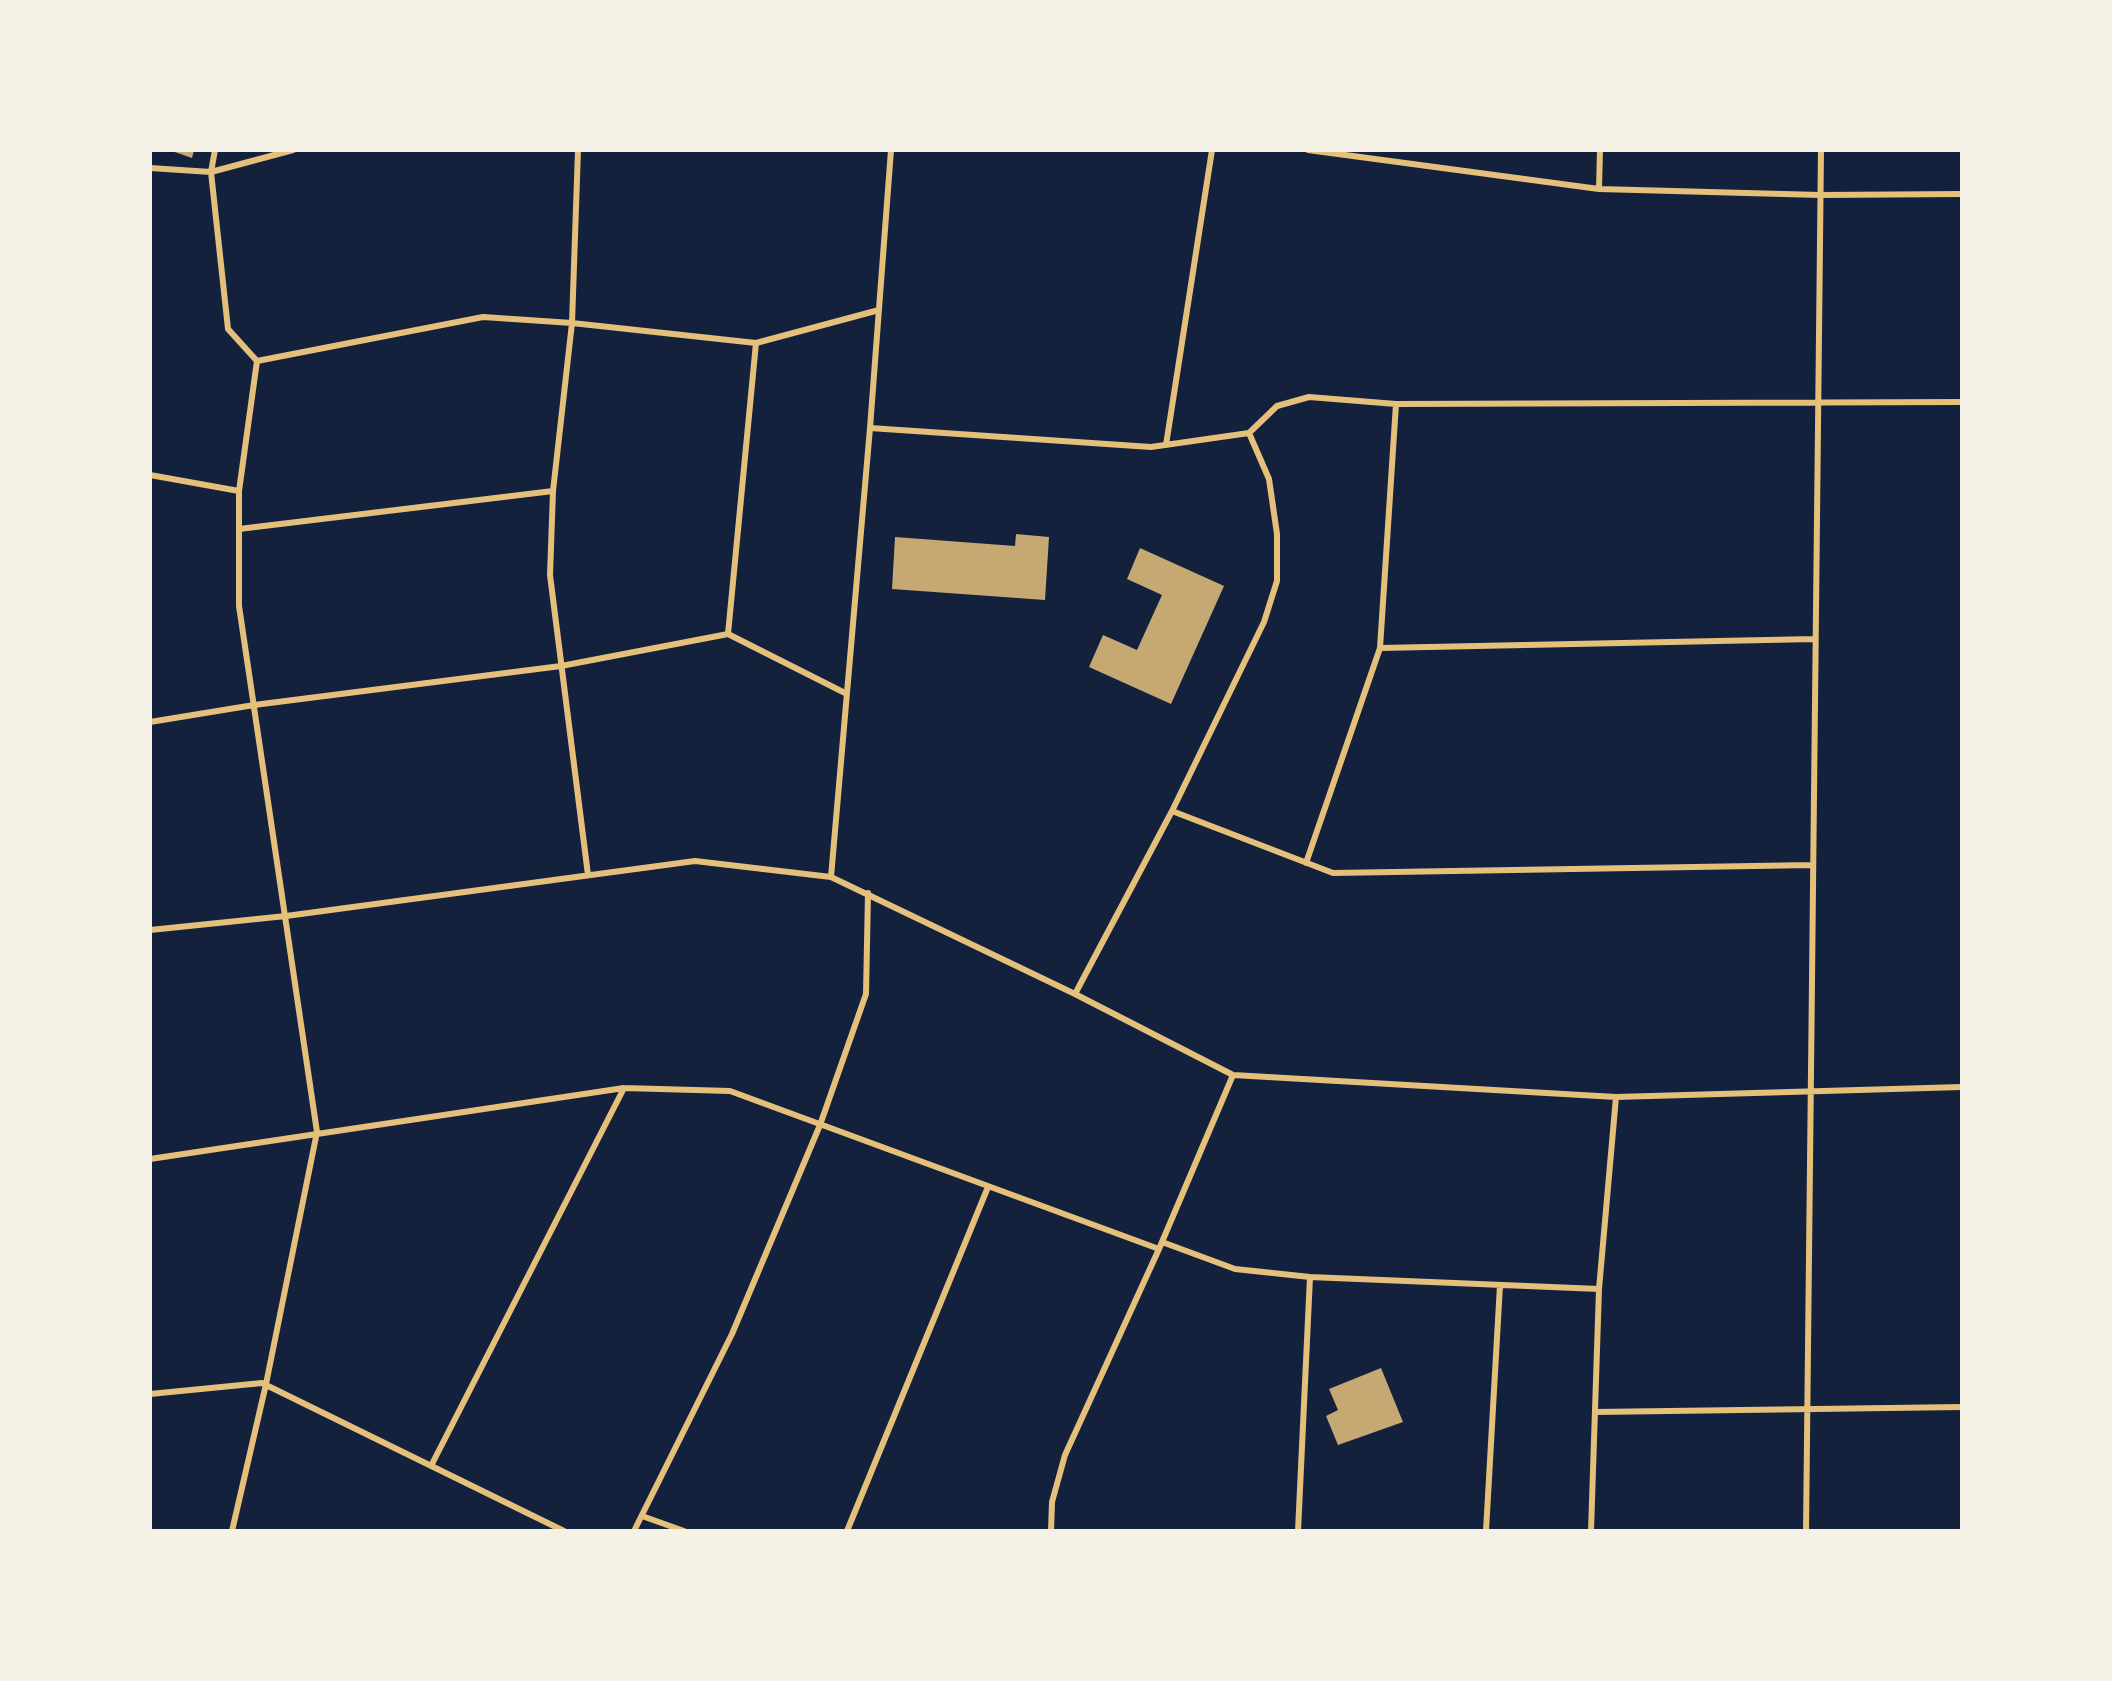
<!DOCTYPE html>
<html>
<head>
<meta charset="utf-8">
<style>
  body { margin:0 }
  #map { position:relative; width:2112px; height:1681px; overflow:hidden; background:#14213d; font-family:"DejaVu Sans",sans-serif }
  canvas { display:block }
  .frame { position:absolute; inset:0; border:152px solid #f6f1e7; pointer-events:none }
</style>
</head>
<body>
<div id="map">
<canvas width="2112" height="1681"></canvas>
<div class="frame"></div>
</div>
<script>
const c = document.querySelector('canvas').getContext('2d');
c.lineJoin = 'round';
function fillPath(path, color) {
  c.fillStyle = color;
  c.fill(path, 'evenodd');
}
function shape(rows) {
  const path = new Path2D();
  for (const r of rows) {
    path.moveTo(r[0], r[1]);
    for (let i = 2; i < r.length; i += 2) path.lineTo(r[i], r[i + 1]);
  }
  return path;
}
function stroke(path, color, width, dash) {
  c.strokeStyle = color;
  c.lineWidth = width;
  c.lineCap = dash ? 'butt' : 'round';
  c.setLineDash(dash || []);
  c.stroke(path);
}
fillPath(shape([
  [169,150,194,150,192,158],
  [1016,534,1049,537,1045,600,892,589,895,537,1015,546],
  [1140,548,1224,586,1171,704,1089,667,1103,635,1137,650,1162,595,1127,579],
  [1381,1368,1403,1422,1338,1445,1326,1416,1338,1410,1329,1389]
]), '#c6a872');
stroke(shape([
  [1308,150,1599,189,1820,195,1962,194],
  [150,168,211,172,293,150],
  [1599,189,1600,150],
  [257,361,483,317,572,323,578,150],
  [870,428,1151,447,1249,433,1277,406,1309,397,1396,404],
  [1166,445,1212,150],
  [150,475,239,491,257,361,228,329,211,172,215,150],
  [553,491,550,575,588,875],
  [239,529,553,491,572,323,756,343],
  [728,634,756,343,879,310],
  [1380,648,1815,639],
  [150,722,254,705,561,666,728,634,845,693],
  [1172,811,1264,622,1277,581,1277,534,1269,479,1249,433],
  [1306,863,1380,648,1396,404,1962,402],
  [831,877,870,428,891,150],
  [150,930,286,916,695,861,831,877,1075,994,1233,1075,1616,1097,1962,1087],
  [1075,994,1172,811,1333,873,1813,865],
  [150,1159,624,1088],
  [1162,1242,1235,1269,1310,1277,1599,1289],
  [150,1394,262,1383,564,1531],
  [1595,1412,1962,1407],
  [431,1466,624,1088,730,1091,1159,1249],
  [642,1516,684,1531],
  [232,1531,266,1384,317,1132,239,606,239,491],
  [634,1531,732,1334,820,1125,866,994,868,893],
  [847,1531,988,1187],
  [1051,1531,1052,1502,1065,1455,1159,1249,1233,1075],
  [1298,1531,1310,1277],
  [1486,1531,1500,1285],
  [1591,1531,1599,1289,1616,1097],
  [1806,1531,1821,150]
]), '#e5c07b', 6);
</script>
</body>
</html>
